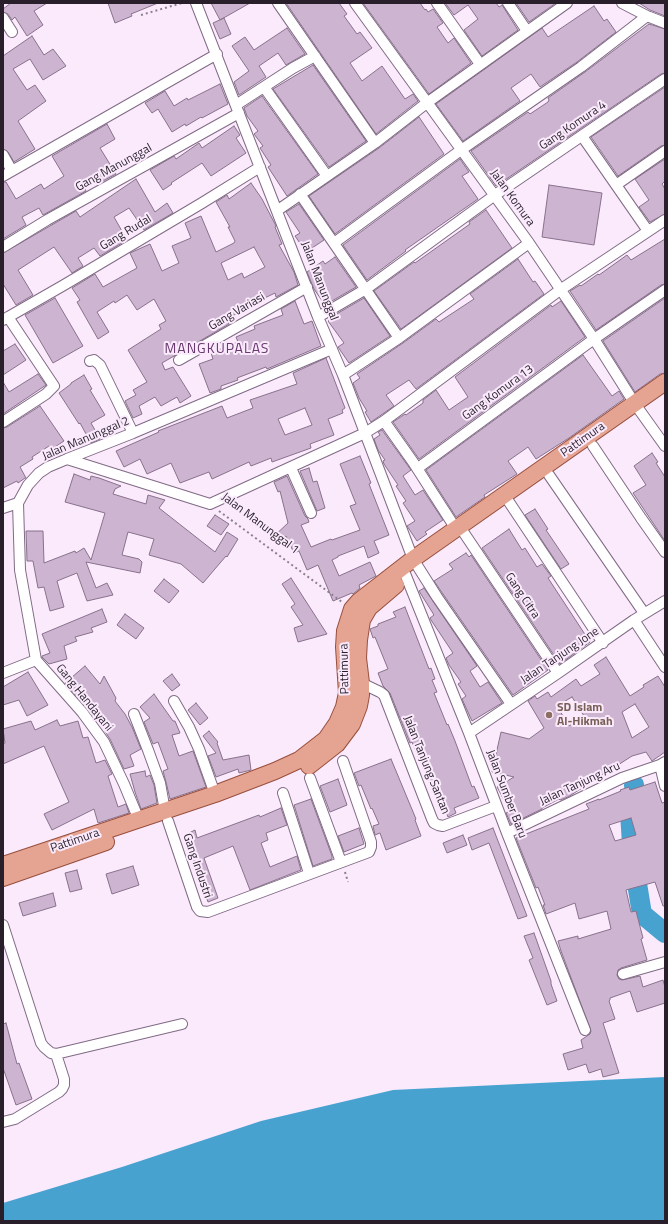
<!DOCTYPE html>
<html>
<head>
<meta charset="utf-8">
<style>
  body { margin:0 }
  #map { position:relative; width:668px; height:1224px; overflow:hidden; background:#faeafc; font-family:"Titillium Web",sans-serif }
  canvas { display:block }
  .frame { position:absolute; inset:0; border:4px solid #281f2a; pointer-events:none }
</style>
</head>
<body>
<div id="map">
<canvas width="668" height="1224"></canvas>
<div class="frame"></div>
</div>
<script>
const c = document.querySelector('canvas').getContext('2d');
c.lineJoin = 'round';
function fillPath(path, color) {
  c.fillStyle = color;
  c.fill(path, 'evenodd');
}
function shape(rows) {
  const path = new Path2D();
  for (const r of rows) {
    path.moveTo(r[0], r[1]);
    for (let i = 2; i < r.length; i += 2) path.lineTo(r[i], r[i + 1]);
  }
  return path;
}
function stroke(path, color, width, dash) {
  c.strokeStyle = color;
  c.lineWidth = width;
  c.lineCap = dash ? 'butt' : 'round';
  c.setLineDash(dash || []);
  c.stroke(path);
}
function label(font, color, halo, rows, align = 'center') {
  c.font = font + ' "Titillium Web",sans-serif';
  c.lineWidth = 4;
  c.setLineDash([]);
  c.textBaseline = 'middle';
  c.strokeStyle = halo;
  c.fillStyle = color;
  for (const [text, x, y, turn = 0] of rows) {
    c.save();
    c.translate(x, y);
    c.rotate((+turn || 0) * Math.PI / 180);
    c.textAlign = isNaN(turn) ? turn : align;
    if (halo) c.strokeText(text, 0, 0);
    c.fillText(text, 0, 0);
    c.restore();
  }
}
fillPath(shape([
  [665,1077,665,1221,3,1221,3,1203,122,1167,261,1121,393,1090]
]), '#48a2d0');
stroke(shape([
  [634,785,637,803,630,813,633,859,642,914,665,933]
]), '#48a2d0', 20);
const building = shape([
  [11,3,47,3,34,11,43,25,27,36,15,17,12,20,8,14,3,12,3,9,11,3],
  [108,3,158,3,131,14,132,16,115,23,108,3],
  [211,3,250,3,220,20,211,3],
  [286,3,339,3,347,14,344,16,357,34,360,32,372,48,350,63,362,81,382,66,405,99,413,94,418,101,376,134,286,3],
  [363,3,420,3,425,10,426,9,428,12,433,9,443,23,437,27,448,43,454,38,471,63,429,94,363,3],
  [445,3,496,3,499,7,502,5,518,30,482,56,464,30,478,19,468,5,454,15,445,3],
  [516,3,556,3,529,22,516,3],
  [639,3,665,3,665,16,650,10,639,3],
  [594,6,604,21,607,19,616,32,577,62,540,87,531,74,511,88,520,101,463,141,436,104,542,28,548,37,594,6],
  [224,18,231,34,220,39,213,23,224,18],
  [649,24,665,29,665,73,661,74,496,186,471,151,528,112,530,114,548,102,549,100,548,98,585,72,649,24],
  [287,28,305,54,286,65,278,53,259,66,266,77,239,95,234,82,249,71,232,46,245,37,254,50,287,28],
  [32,36,44,55,53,49,66,66,43,80,30,59,13,69,27,90,35,85,46,101,18,121,35,149,14,162,8,152,3,149,3,56,32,36],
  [313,65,366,141,329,167,273,89,313,65],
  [220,84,228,104,202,118,201,117,186,126,185,124,172,132,158,109,152,113,145,103,165,91,174,106,187,98,188,100,220,84],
  [665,87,665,145,661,146,618,176,591,137,665,87],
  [262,96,318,174,287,196,268,167,271,165,260,148,263,146,254,134,258,131,247,116,244,108,262,96],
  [419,117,444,154,335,234,309,196,379,148,419,117],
  [107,124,115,139,100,148,116,174,103,181,100,177,84,187,86,191,43,215,39,208,22,217,26,225,3,239,3,182,6,182,16,199,41,184,44,189,64,176,52,156,107,124],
  [234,126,240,135,236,138,246,153,211,176,202,163,171,183,172,184,163,190,150,170,174,156,176,159,199,143,202,148,234,126],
  [460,159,469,172,462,176,478,199,405,250,406,251,367,280,343,245,460,159],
  [665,159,665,181,662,184,665,189,665,214,650,222,639,207,649,200,635,179,665,159],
  [136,179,155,212,167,203,173,213,144,230,129,208,114,217,127,240,100,256,94,248,78,258,83,266,72,273,54,247,18,270,33,295,16,305,3,284,3,253,76,211,80,217,136,179],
  [251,183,262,199,274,222,276,226,275,227,282,244,279,245,294,272,298,285,276,297,275,293,240,310,241,312,227,318,229,324,162,363,165,370,173,367,191,396,180,403,177,397,161,406,155,397,139,406,142,414,133,418,125,401,136,395,133,390,147,382,128,350,161,329,159,325,166,321,154,299,137,310,127,295,115,303,114,301,97,312,109,332,98,339,77,302,80,300,72,288,95,274,103,287,137,268,130,253,150,244,162,271,179,263,172,246,191,238,185,223,201,216,216,252,234,243,235,241,228,227,230,227,216,202,227,195,229,199,251,183],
  [254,247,265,267,244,278,242,273,228,280,221,263,254,247],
  [549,185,602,193,594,245,542,237,549,185],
  [299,204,324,240,306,252,295,236,300,233,286,212,299,204],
  [486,210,512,248,401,329,374,291,414,262,415,263,470,224,469,222,486,210],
  [665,239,665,284,661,285,596,330,570,291,580,285,581,286,598,274,599,275,627,255,631,260,665,239],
  [335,257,356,287,325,305,314,289,307,272,323,261,325,264,335,257],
  [518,259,533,282,535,281,544,294,416,389,409,380,386,395,394,406,371,422,365,412,367,411,359,398,353,383,360,378,357,374,403,343,436,319,439,322,474,299,470,294,518,259],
  [55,298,83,346,53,363,25,315,55,298],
  [364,298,390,336,349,363,338,347,344,343,328,321,334,317,333,316,364,298],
  [665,298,665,373,660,374,635,392,603,341,665,298],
  [295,301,304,324,312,321,321,346,267,369,266,367,237,378,238,380,221,386,221,389,210,393,199,364,213,359,211,353,238,342,236,337,255,329,254,326,283,315,281,309,295,301],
  [561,301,585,337,419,459,393,422,405,414,406,415,423,403,423,400,436,390,449,410,468,397,455,377,551,305,552,307,561,301],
  [15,344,26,360,3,375,3,351,15,344],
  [583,355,612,396,619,391,624,399,569,438,536,459,528,447,508,461,517,474,484,495,485,497,456,517,426,470,583,355],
  [326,358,345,408,342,410,343,413,328,419,334,435,310,444,311,448,272,462,271,458,251,466,249,462,212,479,209,472,180,483,171,463,147,474,140,459,124,467,116,451,159,432,158,431,222,406,227,418,253,408,250,400,297,384,293,373,326,358],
  [305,408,312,425,285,435,278,419,305,408],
  [38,374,46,385,3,414,3,382,9,392,38,374],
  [84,375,92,389,90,390,105,415,91,423,100,439,91,443,80,423,79,424,59,393,71,384,71,383,84,375],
  [40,406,64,441,52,449,49,446,32,457,33,459,20,467,26,478,25,478,18,483,17,481,3,488,3,428,7,427,40,406],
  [382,430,411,470,403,476,415,495,423,490,443,520,425,532,427,534,417,541,407,526,415,521,403,503,406,501,396,486,398,485,384,464,383,461,385,460,378,450,374,439,380,435,378,432,382,430],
  [652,453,658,462,656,463,665,477,665,541,633,493,646,485,634,466,652,453],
  [360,456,371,483,369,484,389,535,374,541,379,553,368,558,364,546,338,556,338,557,332,560,339,576,370,562,376,576,359,585,360,588,353,594,352,593,333,601,318,565,307,570,299,551,294,553,286,536,277,544,272,538,288,523,280,491,278,492,274,482,287,476,305,516,308,519,309,522,301,525,311,547,331,539,332,540,360,530,350,506,356,504,340,464,360,456],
  [309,468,313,482,317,481,325,508,317,511,300,471,309,468],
  [74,474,90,480,91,476,99,478,121,486,115,489,113,494,146,504,148,495,165,500,159,508,215,552,227,532,238,539,227,557,226,556,203,583,181,564,149,555,154,539,128,532,122,555,139,559,142,562,140,573,86,562,96,588,107,583,113,595,87,601,77,573,57,581,64,607,50,611,44,587,38,588,33,561,27,561,26,531,43,531,44,563,75,551,76,553,84,548,91,560,105,513,65,502,74,474],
  [535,509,548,529,546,530,569,564,561,569,525,515,535,509],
  [215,515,229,524,221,535,207,526,215,515],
  [509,529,522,550,525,548,537,567,542,564,551,576,548,578,590,642,560,664,482,548,509,529],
  [466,553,469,557,471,555,548,670,513,695,434,581,453,569,449,564,466,553],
  [291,578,307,603,327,634,298,642,294,628,303,625,291,607,295,604,282,584,291,578],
  [164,579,179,591,169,603,154,591,164,579],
  [424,588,477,666,470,671,480,687,488,682,502,703,472,721,462,699,466,696,458,684,461,682,449,665,446,658,453,653,431,620,430,618,434,615,419,591,424,588],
  [405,607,429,669,431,668,435,679,432,680,437,692,434,693,447,725,448,724,455,741,472,787,474,786,479,798,454,808,456,813,448,817,440,797,436,798,412,742,410,743,390,693,383,686,378,673,388,669,375,637,373,638,370,629,378,626,378,624,396,617,393,612,405,607],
  [102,609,107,622,91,628,93,632,75,637,77,641,64,646,67,659,49,664,42,657,42,656,50,653,42,634,102,609],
  [125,614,144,628,136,639,117,625,125,614],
  [606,657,630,696,644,687,643,685,658,676,665,687,665,752,652,761,646,752,632,756,568,797,560,800,559,799,542,808,542,809,511,824,506,813,510,811,497,787,514,777,492,772,501,732,529,739,544,728,528,701,535,696,537,699,548,692,551,697,576,679,581,686,600,674,594,665,606,657],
  [572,697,584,716,569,726,557,706,572,697],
  [635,704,649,727,632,738,622,712,635,704],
  [85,666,100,684,104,676,116,698,115,701,125,714,132,727,141,749,130,755,134,766,124,769,110,739,106,733,105,731,106,731,65,683,85,666],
  [28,672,48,705,27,716,19,700,3,705,3,687,28,672],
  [172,674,180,685,172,691,163,681,172,674],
  [154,694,173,721,175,721,180,733,172,735,179,756,193,751,206,787,170,799,166,782,163,771,168,769,158,742,153,744,144,722,150,718,140,707,154,694],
  [196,703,208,718,200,725,188,710,196,703],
  [57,720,60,726,78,721,83,738,88,737,96,763,105,760,112,774,108,776,118,807,126,804,129,813,98,823,94,809,52,830,44,814,69,802,44,746,3,764,3,744,5,743,3,729,31,721,35,730,57,720],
  [209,731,218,742,217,743,223,760,249,755,251,770,239,773,238,769,216,777,208,756,216,753,203,736,209,731],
  [391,759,416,819,415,820,421,836,386,850,380,833,375,835,373,826,379,824,372,808,371,809,361,785,359,786,354,773,391,759],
  [145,771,146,777,150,775,154,785,157,803,141,809,135,792,130,774,145,771],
  [338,779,347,805,330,812,320,786,338,779],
  [655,782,662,803,665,802,665,906,663,906,655,882,626,890,631,912,636,911,643,938,641,939,647,960,621,968,618,970,617,975,619,979,622,980,640,976,643,987,663,980,665,987,665,1003,637,1012,630,991,610,998,610,1000,609,1001,615,1019,603,1023,619,1073,603,1077,601,1069,589,1073,586,1064,568,1070,563,1054,583,1048,581,1040,590,1034,591,1031,561,951,558,941,578,936,578,939,611,929,607,911,579,919,575,903,546,914,543,905,545,905,538,887,536,888,516,838,589,809,586,804,599,799,599,800,621,791,620,790,629,787,630,790,655,782],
  [631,818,636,835,615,841,609,825,631,818],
  [311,799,332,856,332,859,313,866,294,805,311,799],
  [281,808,287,825,266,833,268,840,261,843,270,867,297,856,301,870,250,890,233,846,204,858,218,898,208,902,193,861,197,860,187,834,195,830,197,838,259,815,260,817,281,808],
  [359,828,364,844,344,852,338,836,359,828],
  [493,828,527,916,518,919,489,843,472,850,468,838,493,828],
  [463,835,467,845,447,853,443,843,463,835],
  [133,866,139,885,112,894,106,874,133,866],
  [77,870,82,889,70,892,65,873,77,870],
  [53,893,56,906,23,916,19,903,53,893],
  [534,933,551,981,551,984,557,1001,547,1005,529,960,533,958,524,936,534,933],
  [6,1023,17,1064,19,1063,32,1099,16,1105,3,1068,3,1024,6,1023]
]);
fillPath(building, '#cdb4d1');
stroke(building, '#88718c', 1);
const minor = shape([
  [196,3,318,317,343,375,413,559,437,597,511,704],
  [278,3,375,143],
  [355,3,529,243,594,339,635,404,665,446],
  [437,3,480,64],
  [508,3,527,31],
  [622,3,647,16,665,23],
  [3,18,12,32],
  [264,87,327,176],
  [236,105,293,68,315,56],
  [582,136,648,231],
  [3,155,12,171],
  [3,176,217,54],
  [616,185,665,151],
  [300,194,399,338],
  [278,210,375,143,428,102,567,3],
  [334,243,461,150,581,67,647,16],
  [3,247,47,220,239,113],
  [318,317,366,289,495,195,665,79],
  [3,320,64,285,202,203,260,167],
  [179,360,307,287],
  [90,361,94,360,100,365,133,433],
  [343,375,399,338,529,243],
  [384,421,413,462,456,529],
  [3,422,46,394,54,386,8,317],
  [593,446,641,518,665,552],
  [67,459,210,504,365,433,384,421,560,290,665,220],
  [291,468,311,513],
  [418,468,594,339,665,290],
  [549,475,644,613],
  [509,502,603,643],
  [3,508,18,503],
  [464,533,558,673],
  [401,568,406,576,469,733,507,833,585,1030],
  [634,620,665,667],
  [36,660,82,712,104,742,124,784,139,820],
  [3,673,36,660,20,570,18,503,28,485,39,473,48,467,67,459,133,433,332,349],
  [357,681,380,692,384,695,432,819,434,823,438,825,443,826,496,806],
  [174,701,189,727,199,749,215,794],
  [134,714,148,750,160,783,165,811],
  [469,733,558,673,634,620,665,601],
  [660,765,665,786],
  [310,778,341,862],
  [283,793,309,873],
  [168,821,197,907,200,911,208,912,369,852,371,847,371,842,343,761],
  [507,833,622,778,660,765,665,762],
  [3,925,41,1043,44,1047,51,1053,56,1054,182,1024],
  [623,974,665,962],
  [3,1122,15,1119,59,1092,62,1089,64,1085,64,1079,56,1054]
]);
const primary = shape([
  [309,766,337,744,352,724,359,706,361,695,361,683,358,658,359,640,362,620,369,608,396,585],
  [3,865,215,794,275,771,299,760,326,739,337,723,344,707,347,693,344,647,345,631,352,609,359,601,413,559,665,382],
  [3,878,106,842]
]);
stroke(minor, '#816a85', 12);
stroke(primary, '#984e3d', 18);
stroke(shape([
  [141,15,182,3],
  [219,511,342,602],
  [345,872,348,882]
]), '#8d808f', 2, [2, 3]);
stroke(minor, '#fff', 10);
stroke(primary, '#e5a491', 16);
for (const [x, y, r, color] of [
  [549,715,4,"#8d6e63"]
]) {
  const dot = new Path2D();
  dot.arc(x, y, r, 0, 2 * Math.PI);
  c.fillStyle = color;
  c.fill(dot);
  stroke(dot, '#faeafc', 1.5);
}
label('12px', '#281f2a', '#faeafc', [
  ["Gang Komura 4",573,126,-34],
  ["Gang Manunggal",114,168,-29],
  ["Jalan Komura",512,198,54],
  ["Gang Rudal",126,233,-31],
  ["Jalan Manunggal",319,281,69],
  ["Gang Variasi",237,312,-30],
  ["Gang Komura 13",498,393,-36],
  ["Jalan Manunggal 2",86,439,-23],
  ["Pattimura",583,440,-35],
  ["Jalan Manunggal 1",260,524,37],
  ["Gang Citra",522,596,56],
  ["Jalan Tanjung Jone",560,656,-34],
  ["Pattimura",345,669,-91],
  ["Gang Handayani",84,698,51],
  ["Jalan Tanjung Santan",426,765,68],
  ["Jalan Tanjung Aru",580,784,-25],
  ["Jalan Sumber Baru",506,794,69],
  ["Pattimura",75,841,-19],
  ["Gang Industri",197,866,71]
]);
label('bold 12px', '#785e54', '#faeafc', [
  ["SD Islam",557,708],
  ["Al-Hikmah",557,722]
], 'left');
c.letterSpacing = '1px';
label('14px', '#683a6f', '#faeafc', [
  ["MANGKUPALAS",217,350]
]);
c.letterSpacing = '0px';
</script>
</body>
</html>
